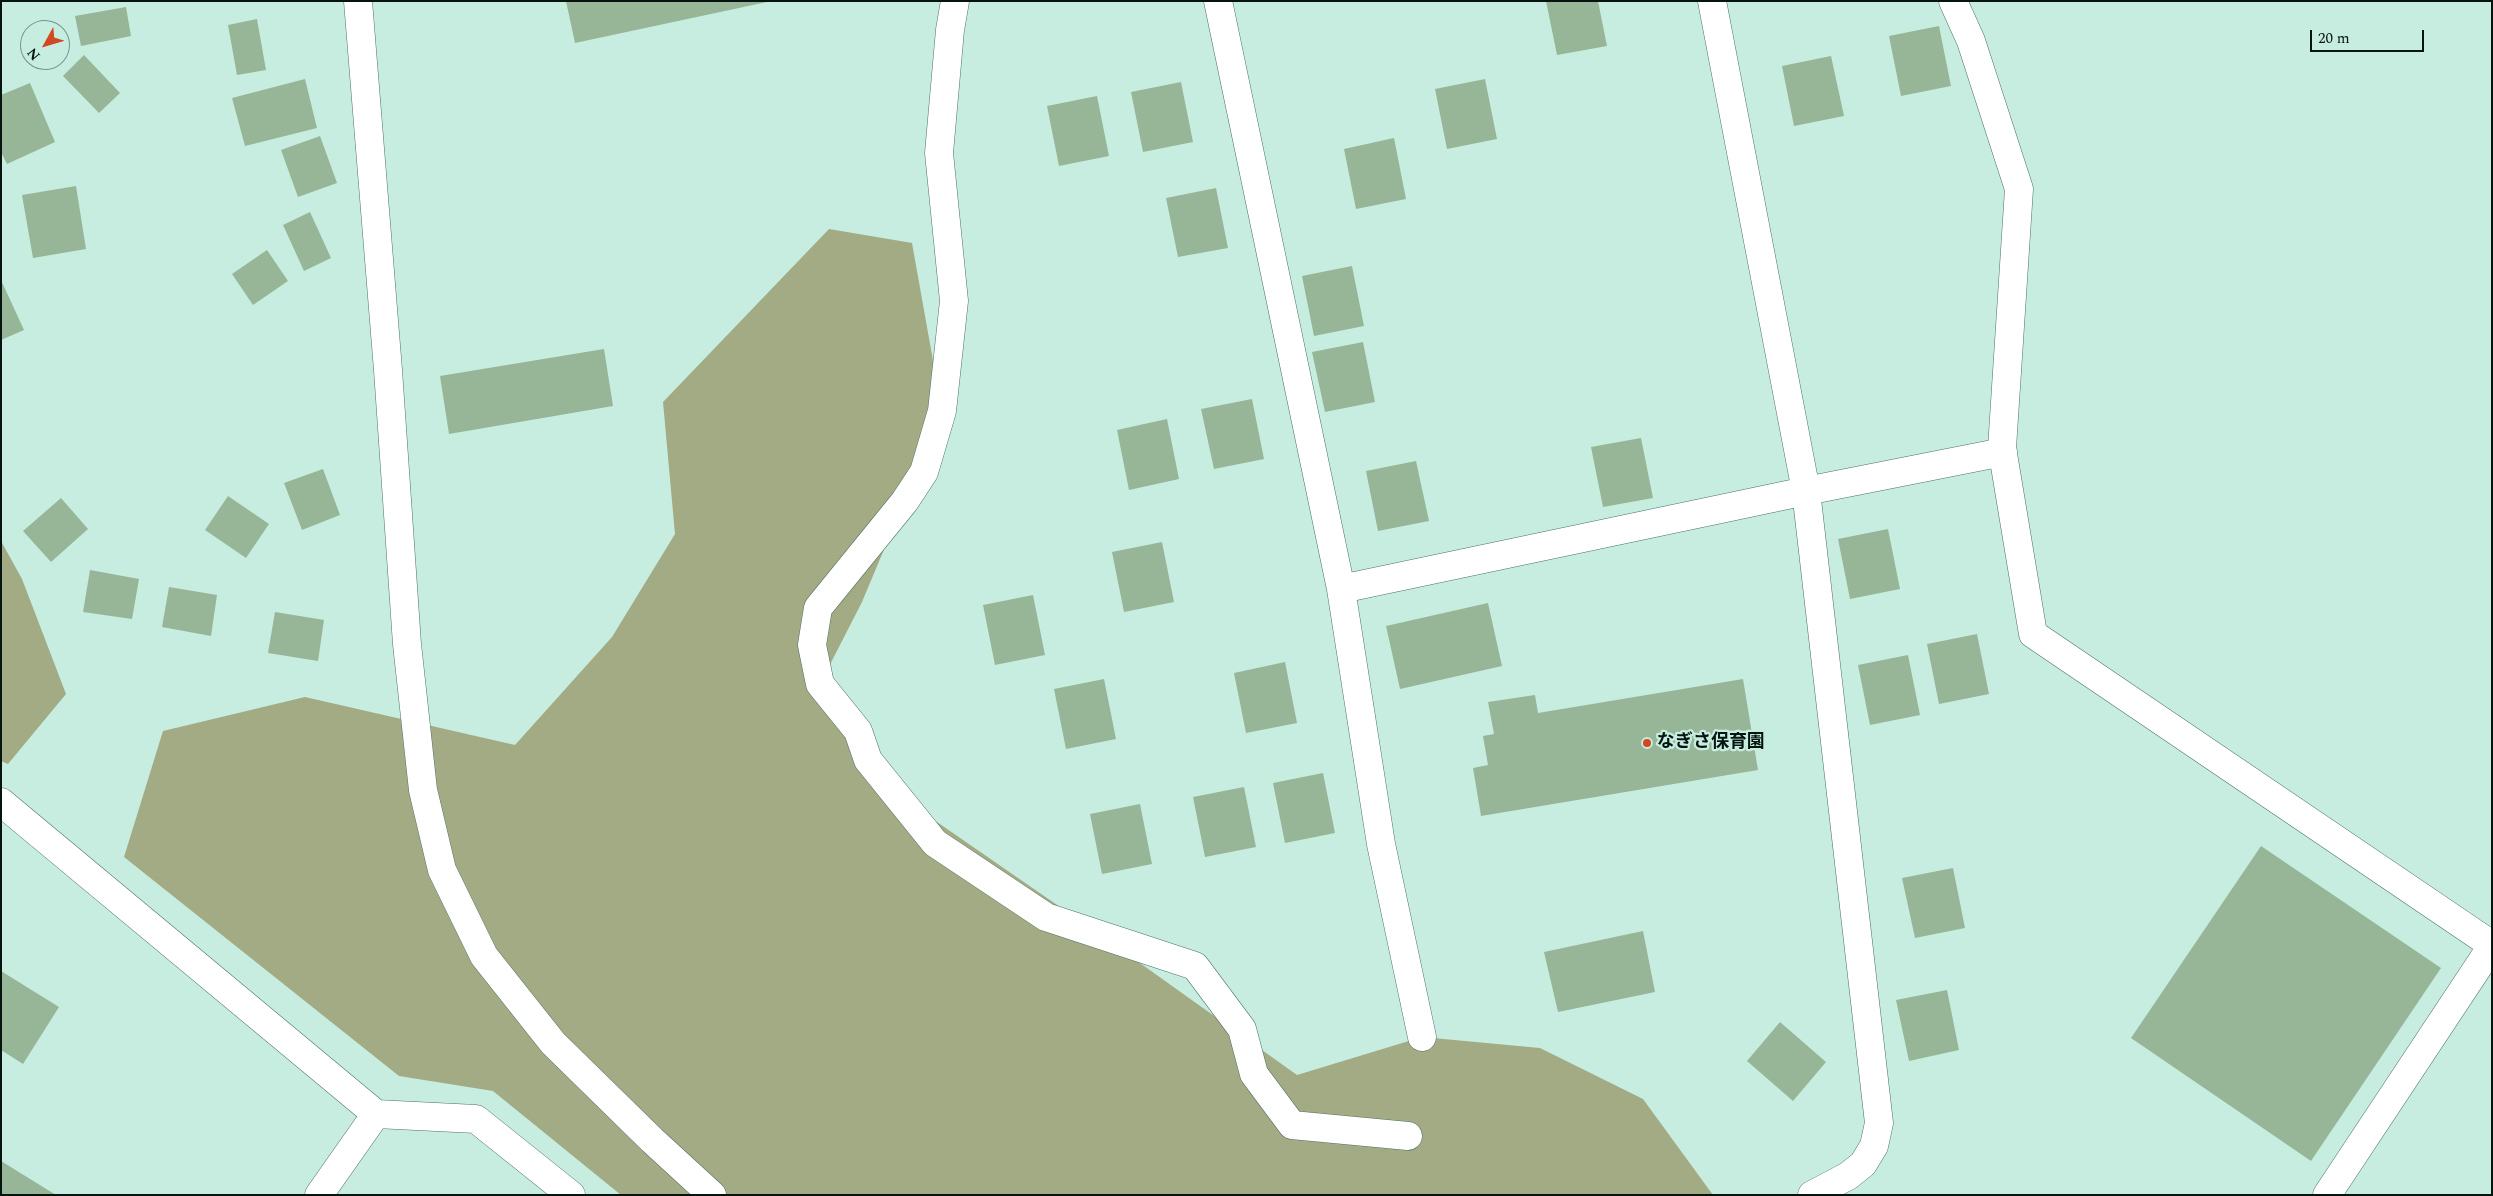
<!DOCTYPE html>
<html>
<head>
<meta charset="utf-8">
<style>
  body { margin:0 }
  #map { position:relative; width:2493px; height:1196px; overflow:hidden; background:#c6eddf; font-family:Spectral,serif }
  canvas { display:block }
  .frame { position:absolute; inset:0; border:2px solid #061410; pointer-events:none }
  .north { position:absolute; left:20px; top:20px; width:50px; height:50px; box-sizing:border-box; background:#c6eddf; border:1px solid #79968c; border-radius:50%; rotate:231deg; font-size:14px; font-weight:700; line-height:20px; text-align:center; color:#061410 }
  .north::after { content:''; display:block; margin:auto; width:18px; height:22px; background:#d14823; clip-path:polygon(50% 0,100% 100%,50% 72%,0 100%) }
  .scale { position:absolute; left:2310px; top:30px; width:114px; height:22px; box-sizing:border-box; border:2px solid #061410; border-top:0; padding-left:6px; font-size:15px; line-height:18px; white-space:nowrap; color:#061410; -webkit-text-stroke:4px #c6eddf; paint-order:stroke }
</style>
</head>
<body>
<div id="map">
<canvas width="2493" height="1196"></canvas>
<div class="frame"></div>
<div class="north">N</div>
<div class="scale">20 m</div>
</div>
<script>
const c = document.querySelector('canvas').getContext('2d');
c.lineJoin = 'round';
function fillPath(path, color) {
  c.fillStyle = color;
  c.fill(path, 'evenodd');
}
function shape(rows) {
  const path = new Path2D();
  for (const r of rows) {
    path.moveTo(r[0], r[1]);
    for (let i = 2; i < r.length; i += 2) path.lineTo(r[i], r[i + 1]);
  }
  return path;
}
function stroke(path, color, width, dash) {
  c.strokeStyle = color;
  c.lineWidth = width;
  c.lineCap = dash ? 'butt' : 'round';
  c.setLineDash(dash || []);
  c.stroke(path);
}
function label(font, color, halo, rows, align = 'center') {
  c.font = font + ' Spectral,"Noto Sans JP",serif';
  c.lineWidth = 4.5;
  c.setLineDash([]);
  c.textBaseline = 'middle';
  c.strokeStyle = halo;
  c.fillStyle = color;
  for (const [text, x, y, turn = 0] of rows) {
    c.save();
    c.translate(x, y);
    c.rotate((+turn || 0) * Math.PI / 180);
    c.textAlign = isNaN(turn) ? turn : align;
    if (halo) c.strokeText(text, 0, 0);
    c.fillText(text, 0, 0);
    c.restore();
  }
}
fillPath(shape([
  [829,229,912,243,942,411,862,602,820,684,895,793,1102,936,1297,1075,1422,1037,1540,1048,1643,1099,1713,1195,621,1195,493,1091,399,1076,124,857,163,731,305,697,515,745,612,637,675,534,663,402],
  [1,541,22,579,66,694,8,764,1,761]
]), '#a3ab84');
fillPath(shape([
  [566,1,767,1,767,2,575,43],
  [1546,1,1598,1,1607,46,1557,55],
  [126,7,131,36,81,46,75,16],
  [257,19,266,70,237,75,228,25],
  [1939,26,1951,86,1901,96,1889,36],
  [84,55,120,93,99,113,63,76],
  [1831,56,1844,116,1794,126,1782,66],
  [305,79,317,128,245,146,232,98],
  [1485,79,1497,139,1447,149,1435,89],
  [1181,82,1193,142,1143,152,1131,92],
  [30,83,55,142,7,164,1,152,1,95],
  [1097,96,1109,156,1059,166,1047,106],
  [320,136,337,183,298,197,281,150],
  [1394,138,1406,199,1356,209,1344,149],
  [76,186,86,249,33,258,22,195],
  [1216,188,1228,248,1178,257,1166,198],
  [310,212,331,258,304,271,283,225],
  [267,250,288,281,253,305,232,274],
  [1352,266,1364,326,1314,336,1302,276],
  [1,280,24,330,1,340],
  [1363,342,1375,402,1325,412,1312,352],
  [604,349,613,406,449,434,440,376],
  [1252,399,1264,459,1214,469,1201,409],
  [1167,419,1179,479,1129,490,1117,430],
  [1641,438,1653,498,1603,507,1591,447],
  [1416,461,1429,521,1378,531,1366,471],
  [323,469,340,515,302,530,284,483],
  [228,496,269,524,246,558,205,530],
  [61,498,88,529,51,562,23,531],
  [1888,529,1900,589,1850,599,1838,539],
  [1162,542,1174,602,1124,612,1112,552],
  [90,570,139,579,132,619,83,612],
  [169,587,217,595,211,636,162,627],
  [1033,595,1045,655,995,665,983,605],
  [1488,603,1502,666,1400,689,1386,626],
  [275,612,324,620,318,661,268,653],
  [1977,634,1989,694,1939,704,1927,644],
  [1908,655,1920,715,1870,725,1858,665],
  [1285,662,1297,723,1246,733,1234,673],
  [1104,679,1116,739,1066,749,1054,689],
  [1743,679,1758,770,1481,816,1473,768,1488,765,1483,736,1494,734,1488,702,1535,695,1538,713],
  [1323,773,1335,833,1285,843,1273,783],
  [1244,787,1256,847,1205,857,1193,797],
  [1140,804,1152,864,1102,874,1090,814],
  [2261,846,2441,968,2311,1161,2131,1038],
  [1953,868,1965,928,1915,938,1902,878],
  [1643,931,1655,992,1558,1012,1544,952],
  [1,971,59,1007,23,1064,1,1050],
  [1947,990,1959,1050,1909,1061,1896,1000],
  [1780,1022,1826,1062,1793,1101,1747,1061],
  [1,1161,56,1195,1,1195]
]), '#97b697');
const street = shape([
  [955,1,950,30,939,153,954,301,942,411,924,472,905,501,818,608,812,645,820,684,858,731,868,760,935,843,1046,917,1195,966,1242,1029,1254,1074,1292,1125,1408,1136],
  [1218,1,1341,589,1381,844,1422,1037],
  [1712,1,1806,491,1879,1123,1874,1146,1863,1164,1848,1176,1812,1195],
  [1953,1,1971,41,2019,189,2002,448,2033,634,2492,945],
  [1341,589,1806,491,2003,452],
  [1,802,376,1114,476,1119,571,1195],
  [319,1195,376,1114],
  [2327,1195,2492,946]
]);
const secondary = shape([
  [358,1,388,370,407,644,423,790,442,870,484,956,553,1043,652,1140,712,1195]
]);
stroke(street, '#4e7166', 29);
stroke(secondary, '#4e7166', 29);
stroke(street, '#fff', 28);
stroke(secondary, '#fff', 28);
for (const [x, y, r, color] of [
  [1647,743,5,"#d14823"]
]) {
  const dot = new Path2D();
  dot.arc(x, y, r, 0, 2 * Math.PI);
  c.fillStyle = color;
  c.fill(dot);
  stroke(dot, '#c6eddf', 2);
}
label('bold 18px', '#061410', '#c6eddf', [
  ["なぎさ保育園",1657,743]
], 'left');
</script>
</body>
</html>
